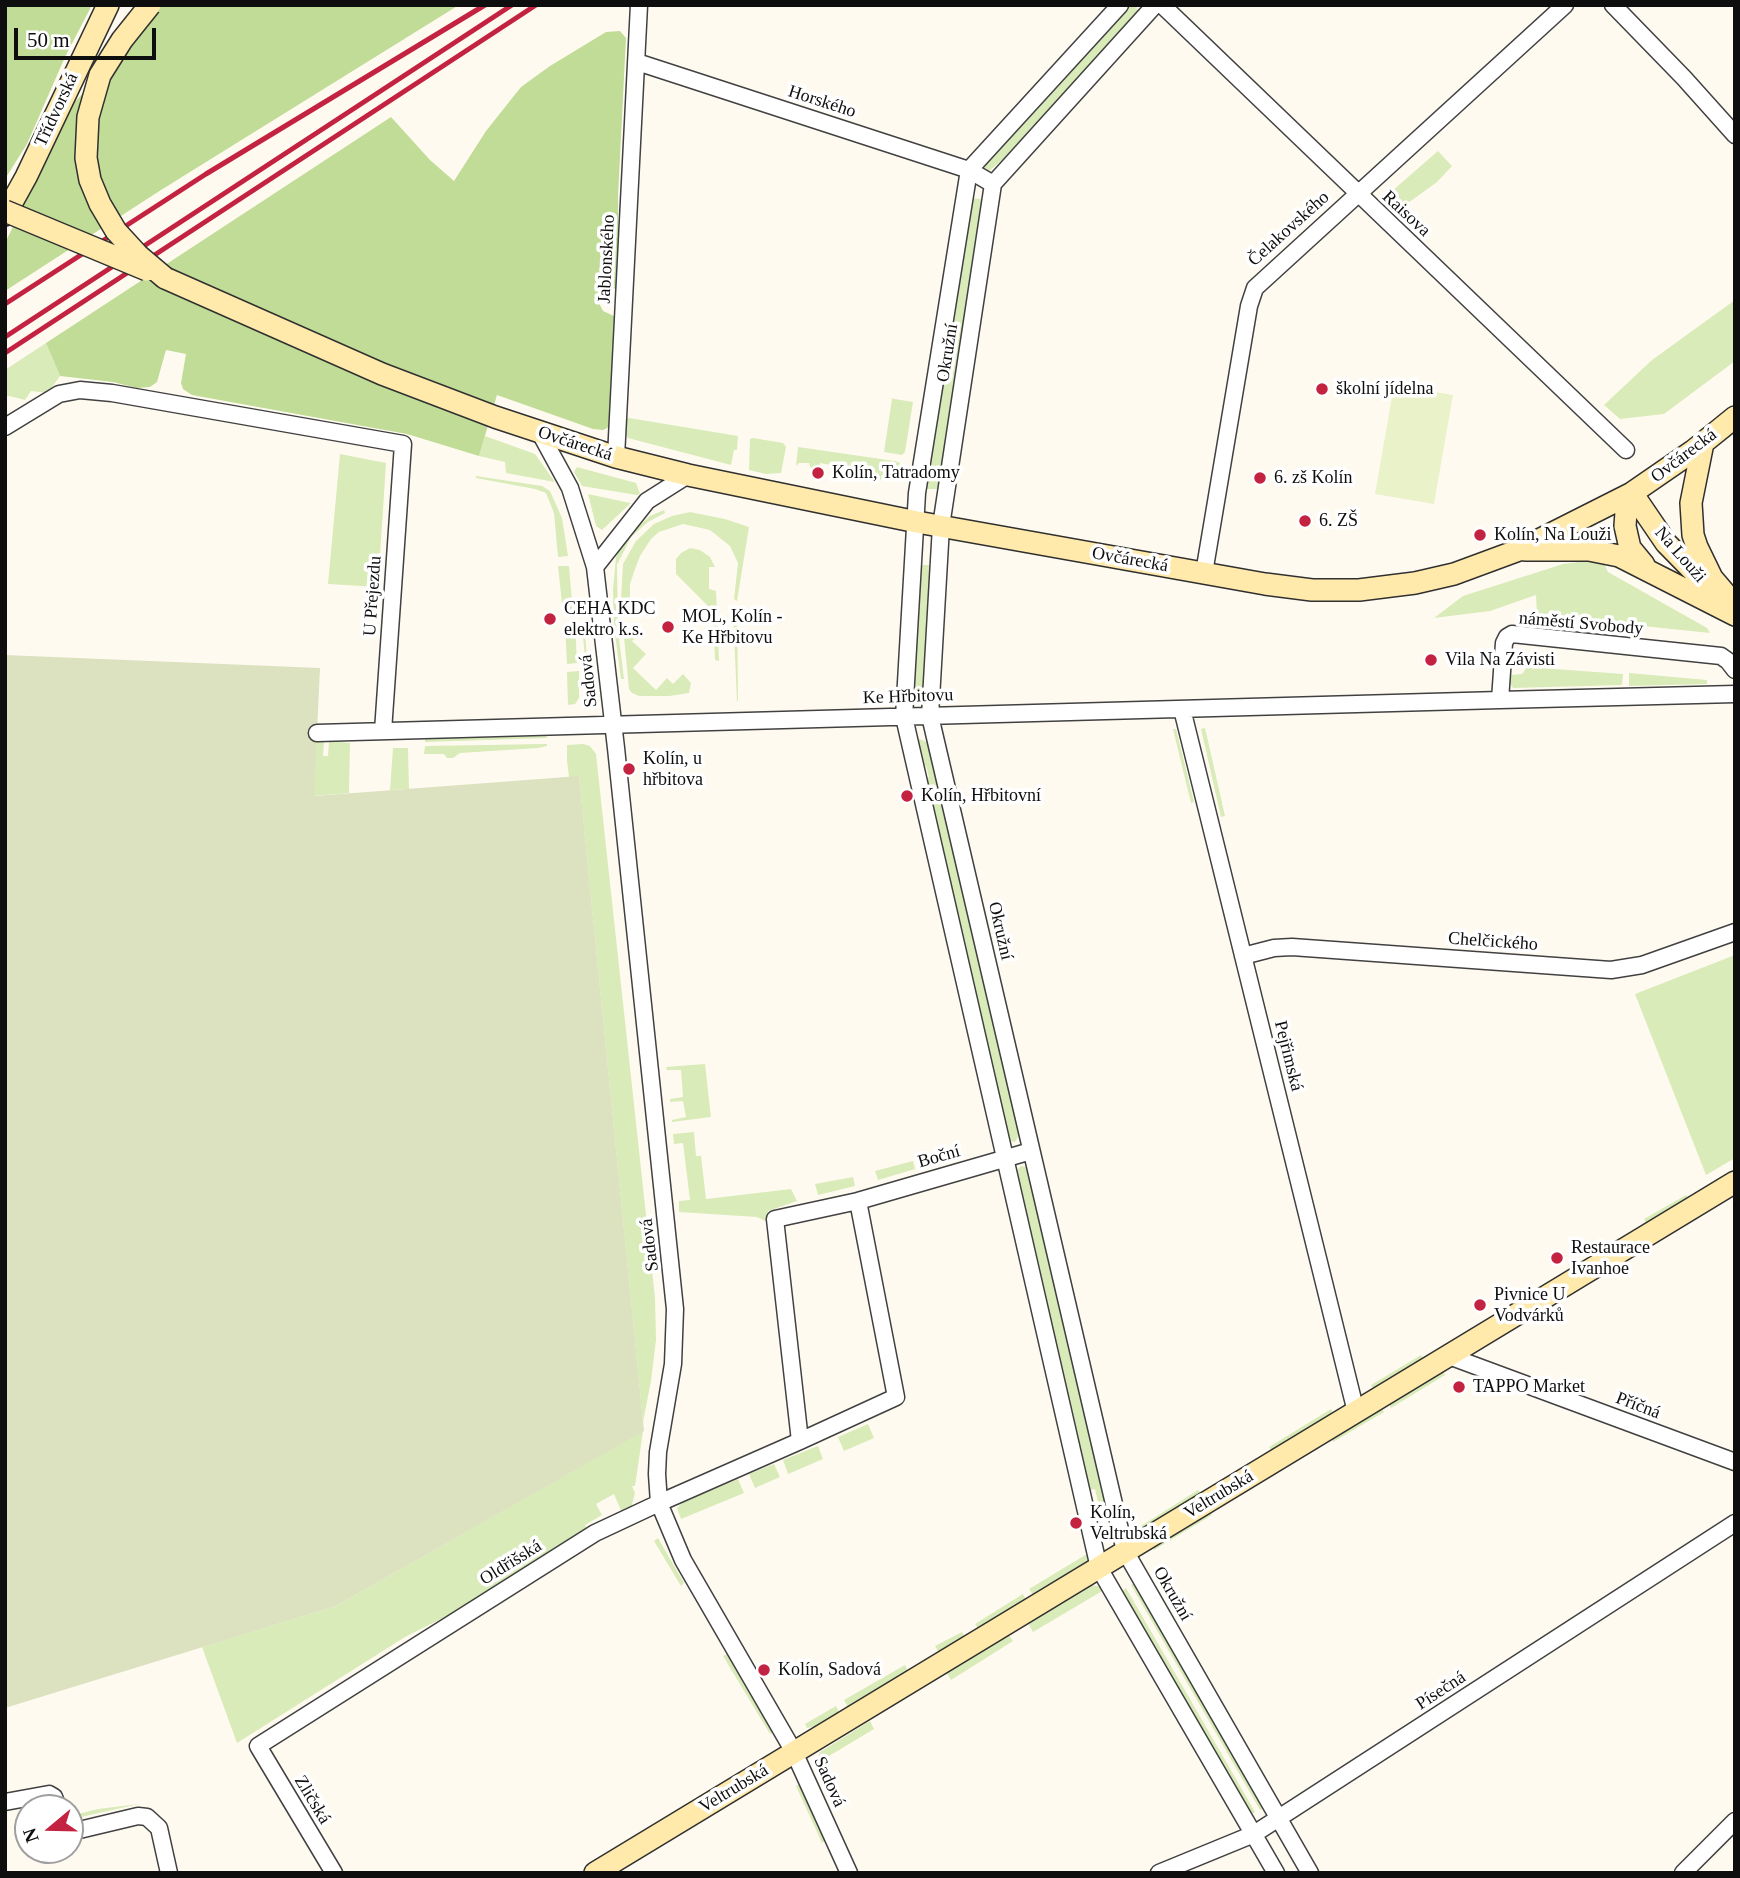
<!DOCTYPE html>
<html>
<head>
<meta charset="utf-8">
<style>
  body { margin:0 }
  #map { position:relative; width:1740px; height:1878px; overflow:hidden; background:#fffaf0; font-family:Georgia,serif }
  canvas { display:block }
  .frame { position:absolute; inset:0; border:7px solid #0e0e0e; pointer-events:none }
  .north { position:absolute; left:14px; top:1794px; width:70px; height:70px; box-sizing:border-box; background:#fff; border:2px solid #9f9f9f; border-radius:50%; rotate:251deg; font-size:19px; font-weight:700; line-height:28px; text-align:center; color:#0e0e0e }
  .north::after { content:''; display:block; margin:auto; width:24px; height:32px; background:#c32240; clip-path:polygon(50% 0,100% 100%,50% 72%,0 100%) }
  .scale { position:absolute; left:14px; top:28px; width:142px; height:32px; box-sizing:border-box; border:4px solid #0e0e0e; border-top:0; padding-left:9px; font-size:21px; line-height:24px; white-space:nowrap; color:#0e0e0e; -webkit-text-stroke:5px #fff; paint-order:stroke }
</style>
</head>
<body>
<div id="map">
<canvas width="1740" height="1878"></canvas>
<div class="frame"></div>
<div class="north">N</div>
<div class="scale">50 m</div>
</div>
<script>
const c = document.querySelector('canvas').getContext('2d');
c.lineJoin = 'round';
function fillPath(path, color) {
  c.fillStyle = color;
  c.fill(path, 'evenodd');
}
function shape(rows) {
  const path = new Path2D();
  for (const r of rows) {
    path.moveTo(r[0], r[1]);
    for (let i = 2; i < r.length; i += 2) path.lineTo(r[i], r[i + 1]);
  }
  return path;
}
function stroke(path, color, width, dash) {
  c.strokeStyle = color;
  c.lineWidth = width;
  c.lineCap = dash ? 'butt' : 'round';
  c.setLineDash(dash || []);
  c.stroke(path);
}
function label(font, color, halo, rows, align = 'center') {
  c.font = font + ' Georgia,serif';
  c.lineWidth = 7;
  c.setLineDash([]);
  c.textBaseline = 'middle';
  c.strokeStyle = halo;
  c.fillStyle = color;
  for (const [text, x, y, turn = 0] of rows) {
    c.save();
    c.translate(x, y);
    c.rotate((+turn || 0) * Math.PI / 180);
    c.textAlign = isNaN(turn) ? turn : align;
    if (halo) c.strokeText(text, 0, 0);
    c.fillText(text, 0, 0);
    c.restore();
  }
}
fillPath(shape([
  [1127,6,1136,6,1138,11,1136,16,1002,160,989,171,982,166],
  [1438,151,1452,166,1437,182,1393,214,1383,203,1384,198],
  [970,198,982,199,964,323,938,489,927,489,925,487],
  [1735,300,1735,361,1664,414,1620,419,1604,405,1652,360],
  [46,343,60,376,48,393,31,391,25,400,5,395,5,370],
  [889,398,913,402,905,452,902,455,884,452,892,399],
  [629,418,738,436,737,450,734,450,731,465,628,438,624,433,625,419],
  [485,436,535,454,555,482,506,473,505,462,479,456],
  [753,438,783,443,786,447,781,473,766,474,749,470,750,439],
  [798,447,895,461,900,463,902,472,900,476,891,481,834,473,831,471,831,465,820,463,819,469,811,468,809,463,799,463,796,466],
  [340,454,386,463,378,587,328,584],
  [577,467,636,483,640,494,637,495,582,486,574,472],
  [476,476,542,486,550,491,562,518,568,556,558,557,554,513,546,493,535,489,476,478],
  [588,494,630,503,631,503,602,530,596,526],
  [664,510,665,513,648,522,631,537,617,565,618,630,624,679,621,679,614,627,613,589,616,557,622,543,633,531,650,516],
  [690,512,725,519,749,527,737,601,734,599,738,563,730,546,710,530,683,524,659,532,651,539,640,556,635,569,630,584,630,600,621,600,623,564,636,541,654,524,672,516],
  [690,548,700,550,710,557,715,567,709,567,709,589,716,591,719,661,715,660,713,611,676,574,676,559,681,553],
  [1594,560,1603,561,1608,572,1707,628,1710,633,1537,615,1536,595,1490,611,1434,618,1463,596,1563,564],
  [918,565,930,565,932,597,926,697,917,698,911,693],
  [558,566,569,566,573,613,563,613],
  [737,606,738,700,737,702,733,608,734,609],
  [575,625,577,663,567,664,565,626],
  [582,625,584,625,590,687,585,706,587,679],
  [623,627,631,627,639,635,632,641,646,654,633,668,656,690,667,678,673,684,683,674,691,683,689,693,669,696,639,696,632,693,629,689],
  [1527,667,1623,674,1622,685,1513,688,1510,683,1511,675,1522,674],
  [579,671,579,698,575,704,568,705,567,672],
  [1629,673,1707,680,1707,684,1629,686],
  [1205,728,1225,816,1221,817,1201,729],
  [1173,729,1176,729,1194,802,1191,803],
  [546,736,547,738,425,742,425,739],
  [919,739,927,742,939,785,1020,1133,1015,1142,1009,1141,923,780,929,777,926,766,920,767,916,740],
  [316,741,324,742,323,756,328,756,329,741,350,743,349,793,313,796],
  [547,744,547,746,538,748,460,753,453,758,447,758,444,754,424,754,425,746],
  [583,744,590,746,596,754,655,1298,656,1340,651,1381,643,1422,579,777,569,777,567,760,567,745],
  [393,748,408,748,409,789,390,790],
  [1735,955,1735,1158,1706,1175,1635,994],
  [705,1064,711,1117,672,1122,672,1120,686,1117,683,1101,670,1102,670,1099,683,1097,681,1070,667,1070,666,1067],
  [694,1132,696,1156,701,1156,706,1199,791,1189,797,1201,768,1211,770,1223,757,1217,679,1212,679,1201,690,1200,683,1143,674,1144,673,1134],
  [913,1161,915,1169,878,1180,875,1171],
  [1021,1166,1025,1167,1029,1174,1106,1502,1104,1511,1100,1514,1096,1514,1093,1503,1098,1502,1095,1489,1089,1490,1015,1172],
  [853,1177,855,1186,818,1195,815,1184],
  [1686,1195,1688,1198,1646,1223,1644,1219],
  [1421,1355,1423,1358,1373,1388,1371,1385],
  [1443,1371,1445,1375,1391,1408,1389,1404],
  [1331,1409,1333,1413,1271,1450,1269,1447],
  [1382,1409,1384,1412,1333,1442,1332,1439],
  [868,1424,874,1438,844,1451,838,1437],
  [643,1431,635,1486,632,1486,635,1493,631,1508,623,1515,614,1494,596,1504,602,1515,585,1525,589,1533,490,1594,405,1637,237,1743,202,1647,336,1606],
  [818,1446,823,1459,788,1474,783,1460],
  [774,1464,780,1477,755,1488,749,1474],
  [738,1479,744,1493,681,1519,677,1508,683,1502],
  [1198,1490,1201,1493,1143,1528,1141,1526],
  [1210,1512,1212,1515,1154,1550,1153,1548],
  [658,1538,684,1583,681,1586,654,1541],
  [1087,1554,1088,1558,1085,1564,1034,1596,1029,1589],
  [1136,1582,1265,1807,1260,1810,1131,1585],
  [1090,1585,1098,1586,1104,1590,1033,1632,1028,1623],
  [1126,1588,1255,1812,1250,1815,1121,1592],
  [1023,1594,1026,1600,979,1630,975,1624],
  [962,1632,965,1638,939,1653,935,1646],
  [1008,1634,1013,1641,951,1680,946,1672],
  [727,1654,774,1732,770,1734,723,1656],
  [905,1665,908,1671,848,1707,844,1700],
  [836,1706,839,1712,816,1726,807,1728,805,1724],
  [870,1721,874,1729,819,1762,817,1758,820,1752],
  [800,1784,825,1841,822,1843,796,1786],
  [139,1804,81,1817,70,1816,98,1809]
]), '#d9ebb8');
fillPath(shape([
  [5,5,92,5,65,57,27,144,5,179],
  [162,5,459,5,161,190,5,291,5,243,73,104],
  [620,31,626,38,618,196,619,275,617,287,605,294,599,303,603,311,614,316,616,320,609,427,603,430,593,429,497,395,479,456,407,434,192,395,183,389,181,383,186,354,166,350,157,382,150,387,137,388,113,382,60,376,46,343,391,117,430,160,454,181,486,131,521,87,550,66,606,32]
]), '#c0dc97');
fillPath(shape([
  [5,655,320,668,314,796,579,776,644,1431,336,1606,5,1708]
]), '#dce2c0');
fillPath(shape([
  [1394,385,1453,395,1434,504,1375,494]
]), '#eaf2ca');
const street = shape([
  [1120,5,969,170,917,493,904,717,1099,1568,1276,1873],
  [1155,5,993,184,941,526,930,716,1125,1551,1310,1873],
  [1162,5,1626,450],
  [1613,5,1684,78,1735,135],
  [637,62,969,170,993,184],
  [5,427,59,394,80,390,112,393,403,444,383,731],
  [540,433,570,488,595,567,616,748,675,1309,673,1364,658,1452,657,1474,659,1503,683,1560,794,1752,849,1873],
  [616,457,639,5],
  [595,567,647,501,688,475],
  [1204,573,1249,306,1255,288,1565,5],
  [1735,670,1728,661,1721,656,1512,634,1507,637,1504,643,1500,700,1735,694],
  [1182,709,1356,1412],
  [317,733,1500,700],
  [1243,956,1274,948,1292,947,1611,970,1642,965,1735,932],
  [858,1201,1031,1151],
  [1449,1356,1735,1462],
  [5,1802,49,1794,54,1797,58,1808],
  [70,1829,75,1831,138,1816,147,1817,159,1828,169,1873],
  [334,1873,258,1746,595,1533,659,1503,800,1441,896,1397,858,1201,775,1219,800,1441],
  [1159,1873,1254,1834,1735,1523],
  [1683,1873,1735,1821]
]);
const secondary = shape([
  [5,215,26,177,108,5],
  [165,278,382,374,495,417,616,457,688,475,917,522,1265,584,1312,590,1359,590,1415,583,1454,574,1519,550,1632,493,1693,451,1735,417],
  [1703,443,1691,503,1693,535,1697,547,1712,578,1735,605],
  [1632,493,1666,543,1712,590],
  [1632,493,1626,512,1625,526,1630,548,1644,565],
  [1525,550,1589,550,1619,556,1735,615],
  [595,1873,1735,1182]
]);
stroke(street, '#414141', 19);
stroke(secondary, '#303030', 24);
stroke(street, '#fff', 16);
stroke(secondary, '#ffeaab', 21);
stroke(shape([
  [5,304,206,174,485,5],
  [5,337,512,5],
  [5,353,536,5]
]), '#c32240', 5);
const secondaryBridge = shape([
  [150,5,122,40,100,75,88,117,86,158,90,180,100,204,116,231,139,256,165,278],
  [5,211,147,270]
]);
stroke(secondaryBridge, '#303030', 24, []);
stroke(secondaryBridge, '#ffeaab', 21);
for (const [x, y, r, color] of [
  [1322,389,7,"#c32240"],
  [818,473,7,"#c32240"],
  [1260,478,7,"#c32240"],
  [1305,521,7,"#c32240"],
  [1480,535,7,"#c32240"],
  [550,619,7,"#c32240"],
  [668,627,7,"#c32240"],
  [1431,660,7,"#c32240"],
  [629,769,7,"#c32240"],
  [907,796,7,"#c32240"],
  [1557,1258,7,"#c32240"],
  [1480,1305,7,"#c32240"],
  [1459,1387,7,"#c32240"],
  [1076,1523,7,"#c32240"],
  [764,1670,7,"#c32240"]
]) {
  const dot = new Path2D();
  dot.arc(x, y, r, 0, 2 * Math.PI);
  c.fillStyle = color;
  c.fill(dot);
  stroke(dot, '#fff', 2.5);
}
label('18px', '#0e0e0e', '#fff', [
  ["Horského",822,102,18],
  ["Třídvorská",57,110,-65],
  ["Raisova",1406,214,43],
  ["Čelakovského",1289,229,-42],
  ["Jablonského",607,259,-87],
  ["Okružní",948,353,-81],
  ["Ovčárecká",575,444,18],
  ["Ovčárecká",1684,456,-37],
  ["Na Louži",1680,555,49],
  ["Ovčárecká",1130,560,10],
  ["U Přejezdu",373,596,-86],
  ["náměstí Svobody",1581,624,5],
  ["Sadová",589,681,-96],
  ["Ke Hřbitovu",908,697,-2],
  ["Okružní",1000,931,77],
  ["Chelčického",1493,942,4],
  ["Pejřimská",1288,1056,76],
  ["Boční",939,1157,-16],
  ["Sadová",650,1245,-97],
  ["Příčná",1638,1406,21],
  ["Veltrubská",1219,1495,-31],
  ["Oldřišská",511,1563,-32],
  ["Okružní",1172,1594,60],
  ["Písečná",1441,1691,-33],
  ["Sadová",829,1782,66],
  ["Veltrubská",734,1789,-31],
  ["Zličská",312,1800,59]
]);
label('18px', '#0e0e0e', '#fff', [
  ["školní jídelna",1336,389],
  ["Kolín, Tatradomy",832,473],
  ["6. zš Kolín",1274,478],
  ["6. ZŠ",1319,521],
  ["Kolín, Na Louži",1494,535],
  ["CEHA KDC",564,609],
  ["elektro k.s.",564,630],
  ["MOL, Kolín -",682,617],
  ["Ke Hřbitovu",682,638],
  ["Vila Na Závisti",1445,660],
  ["Kolín, u",643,759],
  ["hřbitova",643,780],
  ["Kolín, Hřbitovní",921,796],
  ["Restaurace",1571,1248],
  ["Ivanhoe",1571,1269],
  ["Pivnice U",1494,1295],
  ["Vodvárků",1494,1316],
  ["TAPPO Market",1473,1387],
  ["Kolín,",1090,1513],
  ["Veltrubská",1090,1534],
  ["Kolín, Sadová",778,1670]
], 'left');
</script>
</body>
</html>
